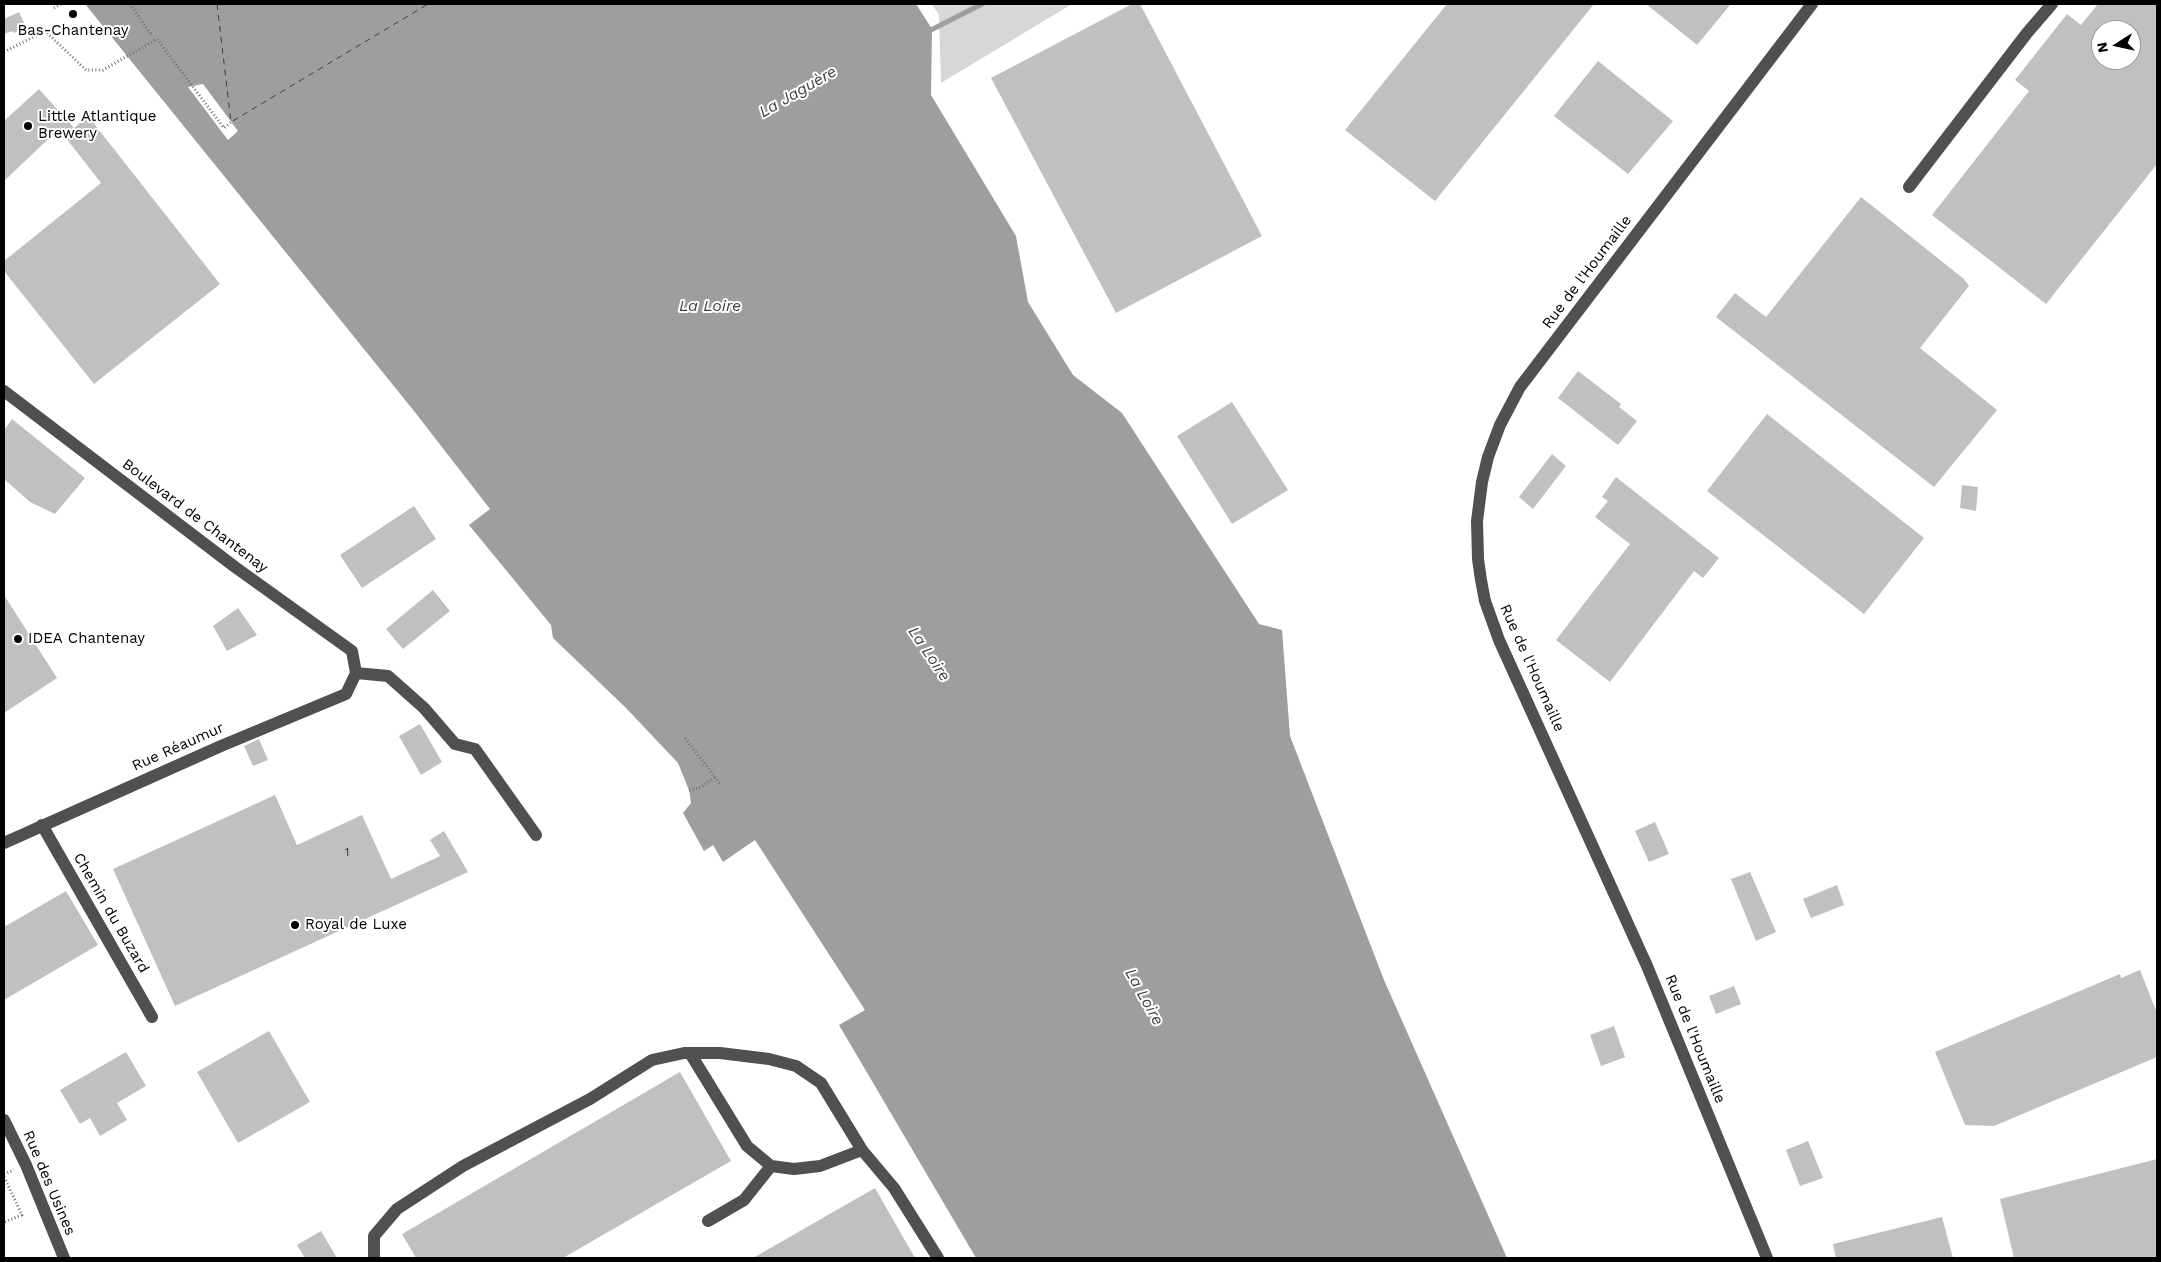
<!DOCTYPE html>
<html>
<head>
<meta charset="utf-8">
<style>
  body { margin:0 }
  #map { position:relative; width:2161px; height:1262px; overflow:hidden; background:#fff; font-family:"Work Sans",sans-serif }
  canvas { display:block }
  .frame { position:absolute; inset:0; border:5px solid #000; pointer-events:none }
  .north { position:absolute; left:2091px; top:20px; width:50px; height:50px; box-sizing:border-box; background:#fff; border:1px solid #999; border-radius:50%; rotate:260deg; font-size:14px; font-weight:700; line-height:20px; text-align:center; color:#000 }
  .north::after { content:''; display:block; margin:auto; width:18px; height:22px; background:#000; clip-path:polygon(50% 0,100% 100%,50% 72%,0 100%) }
</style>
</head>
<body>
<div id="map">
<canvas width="2161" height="1262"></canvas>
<div class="frame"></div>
<div class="north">N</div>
</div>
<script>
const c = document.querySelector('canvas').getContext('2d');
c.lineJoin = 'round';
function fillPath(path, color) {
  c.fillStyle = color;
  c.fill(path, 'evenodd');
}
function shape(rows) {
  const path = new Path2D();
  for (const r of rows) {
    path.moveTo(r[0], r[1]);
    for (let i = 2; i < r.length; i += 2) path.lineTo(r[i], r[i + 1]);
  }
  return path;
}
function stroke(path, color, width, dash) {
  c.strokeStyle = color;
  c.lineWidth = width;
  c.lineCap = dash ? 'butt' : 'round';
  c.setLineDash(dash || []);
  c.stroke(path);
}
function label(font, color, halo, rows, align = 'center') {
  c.font = font + ' "Work Sans",sans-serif';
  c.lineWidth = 4;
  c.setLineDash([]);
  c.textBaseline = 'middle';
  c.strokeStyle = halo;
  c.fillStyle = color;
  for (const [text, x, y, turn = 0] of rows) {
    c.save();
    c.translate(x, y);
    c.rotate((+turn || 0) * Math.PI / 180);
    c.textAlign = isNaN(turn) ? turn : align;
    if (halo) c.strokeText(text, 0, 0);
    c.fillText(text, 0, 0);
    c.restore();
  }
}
fillPath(shape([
  [932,4,1072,4,941,83,939,15]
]), '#d7d7d7');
fillPath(shape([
  [85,4,916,4,932,29,931,95,1016,236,1028,302,1073,375,1122,413,1259,624,1282,630,1290,736,1384,980,1507,1258,976,1258,839,1025,865,1010,755,840,723,862,713,845,704,851,683,813,691,803,689,790,678,763,626,708,553,638,551,625,469,525,490,509,414,411]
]), '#9e9e9e');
fillPath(shape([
  [203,84,238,131,228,140,188,87]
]), '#fff');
stroke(shape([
  [927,32,982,4]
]), '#9e9e9e', 5);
stroke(shape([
  [217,4,231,122,428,4]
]), '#3f3f3f', 1, [6, 5]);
fillPath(shape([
  [1132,4,1140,4,1262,236,1116,313,991,78],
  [1447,4,1594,4,1435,201,1345,130],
  [1646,4,1731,4,1697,45],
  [2098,4,2157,4,2157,164,2046,304,1932,215,2029,91,2015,80,2067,14,2081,25],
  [2101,30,2131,30,2131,60,2101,60],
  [19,12,26,27,14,33,12,31,4,34,4,19],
  [1598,61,1673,121,1628,174,1554,116],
  [39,89,74,128,88,116,220,284,94,384,4,271,4,261,101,183,59,129,4,181,4,121],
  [1861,197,1964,279,1969,286,1920,348,1997,410,1934,487,1716,317,1735,293,1766,317],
  [1578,371,1621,404,1619,407,1637,421,1618,445,1558,398],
  [1232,402,1288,490,1232,524,1177,436],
  [1767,414,1924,538,1864,614,1707,491],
  [12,419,85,478,55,514,30,502,4,479,4,430],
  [1552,454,1566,466,1533,509,1519,497],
  [1616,477,1719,558,1703,578,1694,571,1610,682,1556,640,1630,544,1595,517,1608,501,1602,497],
  [1962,485,1978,487,1976,511,1960,508],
  [414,506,436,539,362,588,340,555],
  [433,590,450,611,403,649,386,629],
  [4,595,57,678,4,713],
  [238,608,257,635,227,651,213,626],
  [420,724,442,762,421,775,399,736],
  [259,739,268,760,253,766,244,746],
  [275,795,297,845,362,815,391,879,440,856,430,840,444,831,468,872,175,1006,113,869],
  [1655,822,1669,854,1649,862,1635,831],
  [1750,872,1776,932,1756,941,1731,879],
  [1837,885,1844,905,1811,918,1803,899],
  [66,891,98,945,4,1000,4,927],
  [2140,970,2157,1013,2157,1057,1994,1126,1965,1125,1935,1052,2120,974,2121,978],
  [1734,986,1741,1004,1716,1014,1709,996],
  [1614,1026,1625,1057,1601,1066,1590,1035],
  [269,1031,310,1102,238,1143,197,1072],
  [126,1052,146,1086,117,1103,127,1120,100,1136,90,1118,80,1124,60,1090],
  [680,1072,731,1161,563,1258,416,1258,402,1234],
  [1808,1141,1823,1178,1800,1186,1786,1150],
  [2157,1159,2157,1258,2014,1258,2000,1199],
  [875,1188,915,1258,753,1258],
  [1942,1217,1953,1258,1836,1258,1833,1244],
  [321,1231,337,1258,305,1258,297,1245]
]), '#c0c0c0');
stroke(shape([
  [130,4,151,34],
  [54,8,61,4],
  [4,52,45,31,86,70,103,70,157,39,224,128,231,122],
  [685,738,721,785],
  [689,790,701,787,715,777],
  [4,1174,14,1170],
  [4,1177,22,1215,4,1222]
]), '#727272', 3, [1, 2.5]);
stroke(shape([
  [1909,187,2027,33,2052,4],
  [4,391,235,567,352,651,356,673],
  [356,673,388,676,424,708,455,744,475,749,536,835],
  [42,825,152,1017],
  [4,843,221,746,346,694,356,673],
  [690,1053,747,1146,771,1166,794,1169,820,1166,862,1150],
  [4,1120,26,1165,64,1258],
  [708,1221,744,1200,771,1166],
  [374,1258,374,1236,397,1209,463,1166,590,1099,652,1060,684,1053,720,1053,769,1059,796,1066,821,1083,862,1150,894,1188,938,1258],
  [1767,1258,1647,966,1499,640,1485,601,1481,580,1478,559,1477,521,1482,482,1488,457,1500,425,1520,387,1812,4]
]), '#505050', 12);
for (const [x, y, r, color] of [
  [73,14,5,"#000"],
  [28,126,5,"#000"],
  [18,639,5,"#000"],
  [295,925,5,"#000"]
]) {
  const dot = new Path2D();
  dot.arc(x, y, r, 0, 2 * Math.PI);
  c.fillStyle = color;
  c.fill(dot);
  stroke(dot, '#fff', 2);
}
label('12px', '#303030', null, [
  ["1",347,852]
]);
label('15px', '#000', '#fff', [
  ["Bas-Chantenay",73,31,"center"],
  ["Little Atlantique",38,117],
  ["Brewery",38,134],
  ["IDEA Chantenay",28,639],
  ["Royal de Luxe",305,925]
], 'left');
label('15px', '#000', '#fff', [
  ["Rue de l'Houmaille",1587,272,-53],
  ["Boulevard de Chantenay",195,516,37],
  ["Rue de l'Houmaille",1532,668,66],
  ["Rue Réaumur",178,747,-24],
  ["Chemin du Buzard",111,913,60],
  ["Rue de l'Houmaille",1695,1039,68],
  ["Rue des Usines",49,1183,67]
]);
label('italic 16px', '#3f3f3f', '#fff', [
  ["La Jaguère",798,92,-30],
  ["La Loire",710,306],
  ["La Loire",929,654,56],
  ["La Loire",1144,997,61]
]);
</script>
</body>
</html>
